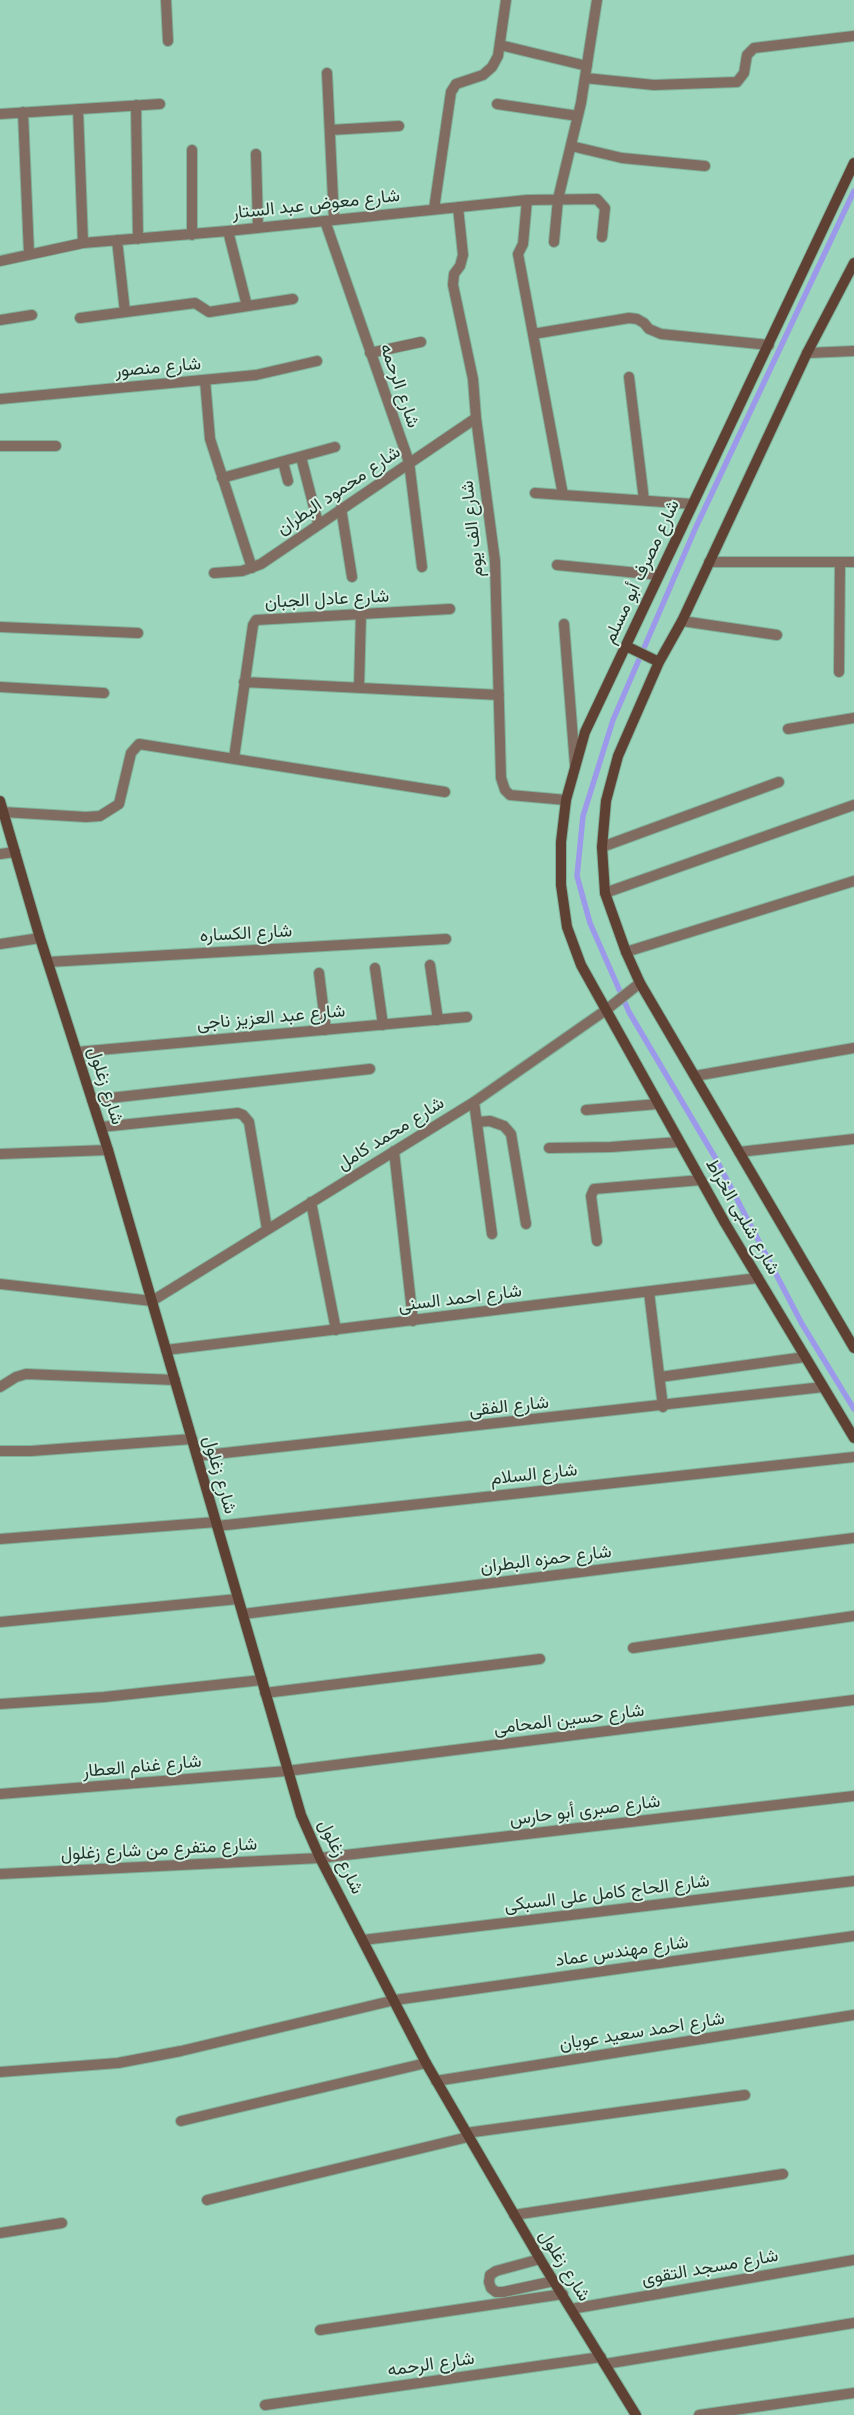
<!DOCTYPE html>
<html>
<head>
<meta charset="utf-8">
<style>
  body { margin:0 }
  canvas { display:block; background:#9bd5bb }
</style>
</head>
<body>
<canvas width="854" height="2415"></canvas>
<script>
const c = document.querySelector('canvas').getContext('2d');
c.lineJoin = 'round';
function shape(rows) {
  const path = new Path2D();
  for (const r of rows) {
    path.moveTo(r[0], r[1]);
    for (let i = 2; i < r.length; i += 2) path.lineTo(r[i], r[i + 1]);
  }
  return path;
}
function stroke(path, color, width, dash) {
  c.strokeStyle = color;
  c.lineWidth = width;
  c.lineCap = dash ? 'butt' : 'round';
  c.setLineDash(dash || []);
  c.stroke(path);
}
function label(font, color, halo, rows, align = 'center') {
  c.font = font + ' "DM Sans",Vazirmatn,sans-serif';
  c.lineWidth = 4;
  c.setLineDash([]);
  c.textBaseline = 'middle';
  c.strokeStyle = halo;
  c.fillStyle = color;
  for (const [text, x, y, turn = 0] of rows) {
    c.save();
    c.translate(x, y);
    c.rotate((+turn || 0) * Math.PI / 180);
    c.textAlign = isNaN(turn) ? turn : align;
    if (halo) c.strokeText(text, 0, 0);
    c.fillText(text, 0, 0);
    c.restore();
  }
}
stroke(shape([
  [854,191,696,527,613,720,583,816,577,876,590,923,629,1012,716,1159,802,1324,854,1409]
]), '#9c98ea', 5.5);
const lane = shape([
  [602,847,779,782],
  [477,1122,490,1121,504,1126,511,1134,526,1224],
  [540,2259,496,2271,490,2275,489,2282,491,2288,496,2292,503,2292,554,2281]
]);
const street = shape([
  [166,0,168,41],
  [500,45,587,66],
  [327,73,334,220],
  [585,78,654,85,737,82,744,73,747,55,754,48,854,36],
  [497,104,578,116],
  [136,105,138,239],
  [78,109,83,243],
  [23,112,29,254],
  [0,114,160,104],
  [330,130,399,126],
  [571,146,622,158,705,166],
  [192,150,192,235],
  [256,154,258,228],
  [527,200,523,244,518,254,563,495],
  [458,207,463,255,460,266,454,274,453,285,473,379,476,418,495,561,501,778,505,790,510,795,566,800],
  [434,209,451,92,456,84,483,75,492,67,498,56,506,0],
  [325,221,409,462,422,567],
  [228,231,247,306],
  [117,240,125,312],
  [554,242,558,199,581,103,597,0],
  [0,261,83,243,228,231,527,200,597,199,605,208,602,237],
  [80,318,195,303,209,312,293,299],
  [0,320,32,315],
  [533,334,629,318,637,319,644,323,649,329,661,334,769,345],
  [370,353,421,342],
  [807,353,854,351],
  [629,377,644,500],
  [205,380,210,439,252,568],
  [0,399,256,375,317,361],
  [0,446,56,446],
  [301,457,318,523],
  [283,462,288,481],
  [222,478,335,447],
  [535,493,692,504],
  [341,508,352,577],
  [709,562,854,562],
  [557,565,659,575],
  [214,573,242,571,261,564,476,418],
  [682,621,777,635],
  [564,624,575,765],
  [0,627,138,633],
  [839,672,840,562],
  [244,682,499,695],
  [0,687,104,693],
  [359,688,361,614],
  [788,729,854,718],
  [234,758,253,625,256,620,450,609],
  [3,812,86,817,100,816,119,804,131,753,139,744,445,792],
  [0,854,15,852],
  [605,893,854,805],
  [0,944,40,938],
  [626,952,854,881],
  [48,962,446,939],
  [430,965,438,1020],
  [375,968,383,1025],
  [319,973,326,1030],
  [77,1052,467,1017],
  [695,1076,854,1048],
  [92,1100,370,1069],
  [474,1102,492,1234],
  [586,1110,658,1104],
  [101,1127,238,1113,243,1115,249,1122,267,1229],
  [549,1148,611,1147,679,1142],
  [394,1151,413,1321],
  [739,1152,854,1139],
  [0,1154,108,1150],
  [311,1202,336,1330],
  [597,1241,591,1196,594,1189,701,1180],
  [0,1284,152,1301,474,1102,606,1010,640,983],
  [649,1292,663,1407],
  [166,1350,758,1278],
  [660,1377,805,1357],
  [0,1387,16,1377,26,1374,175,1380],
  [0,1451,31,1451,192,1439],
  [197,1456,823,1387],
  [217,1526,854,1457],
  [0,1539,216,1522],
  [243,1614,854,1538],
  [0,1622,238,1599],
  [633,1648,854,1616],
  [265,1693,540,1659],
  [0,1704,104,1697,262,1680],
  [0,1794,287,1771,854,1700],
  [0,1874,320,1858,854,1796],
  [363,1940,854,1881],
  [0,2072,118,2063,181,2051,395,2000,854,1936],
  [436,2081,854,2015],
  [181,2121,426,2063],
  [466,2133,745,2095],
  [207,2200,468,2137],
  [514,2215,783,2174],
  [0,2233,62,2223],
  [571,2309,854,2260],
  [320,2330,563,2294],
  [605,2364,854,2323],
  [265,2405,601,2357],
  [699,2415,854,2393]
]);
const secondary = shape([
  [854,163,585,732,566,800,561,842,561,885,567,927,581,965,725,1223,854,1438],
  [854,263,807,353,682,621,659,662,618,756,606,801,602,847,605,893,626,952,640,983,854,1348],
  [626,646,659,662],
  [0,801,40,938,108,1150,301,1815,320,1858,426,2063,540,2259,636,2415]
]);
stroke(lane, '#80b29b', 12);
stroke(street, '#80b29b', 12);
stroke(secondary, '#80b29b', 12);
stroke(lane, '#816c62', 10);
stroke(street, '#816c62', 10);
stroke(secondary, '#5f4134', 10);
label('18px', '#1e352b', '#d2eee0', [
  ["شارع معوض عبد الستار",316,205,-6],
  ["شارع منصور",158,368,-5],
  ["شارع الرحمه",399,386,71],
  ["شارع محمود البطران",339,491,-34],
  ["شارع الف يوم",473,529,-96],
  ["شارع مصرف أبو مسلم",642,572,-65],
  ["شارع عادل الجبان",327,600,-3],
  ["شارع الكساره",246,934,-3],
  ["شارع عبد العزيز ناجى",271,1018,-5],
  ["شارع زغلول",105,1086,72],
  ["شارع محمد كامل",391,1134,-32],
  ["شارع شلبى الخراط",742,1217,60],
  ["شارع احمد السنى",460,1299,-7],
  ["شارع الفقى",509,1407,-6],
  ["شارع زغلول",219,1475,74],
  ["شارع السلام",534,1475,-6],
  ["شارع حمزه البطران",546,1560,-7],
  ["شارع حسين المحامى",569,1720,-7],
  ["شارع غنام العطار",142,1767,-5],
  ["شارع صبرى أبو حارس",585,1811,-7],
  ["شارع متفرع من شارع زغلول",159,1850,-3],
  ["شارع زغلول",340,1857,64],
  ["شارع الحاج كامل على السبكى",607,1894,-7],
  ["شارع مهندس عماد",622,1952,-8],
  ["شارع احمد سعيد عويان",642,2032,-9],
  ["شارع زغلول",564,2266,58],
  ["شارع مسجد التقوى",710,2268,-10],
  ["شارع الرحمه",431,2365,-8]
]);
</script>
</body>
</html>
